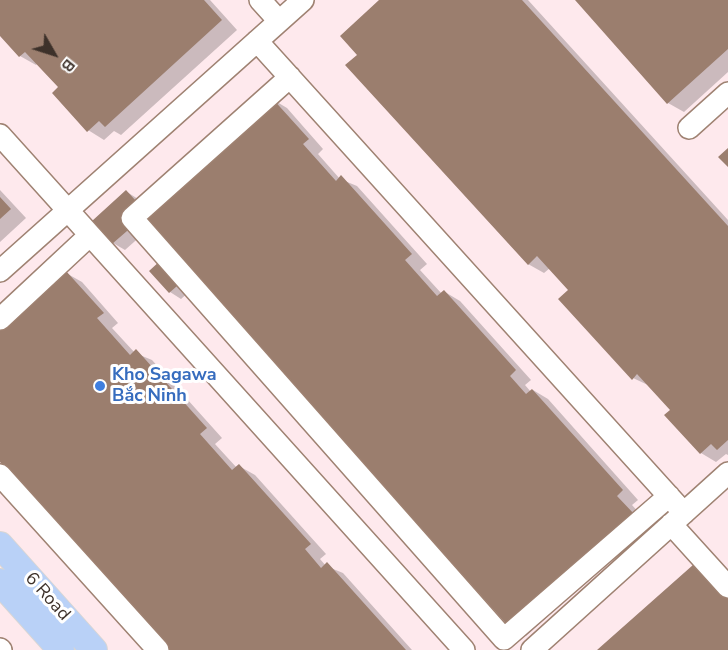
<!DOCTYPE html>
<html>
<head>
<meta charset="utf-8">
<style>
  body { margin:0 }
  #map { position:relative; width:728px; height:650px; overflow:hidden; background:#fef7f4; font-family:"Nunito Sans",sans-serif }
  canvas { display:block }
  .north { position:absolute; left:24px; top:24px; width:60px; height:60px; -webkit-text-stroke:4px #fff; paint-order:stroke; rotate:129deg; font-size:16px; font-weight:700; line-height:24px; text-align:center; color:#3d312a }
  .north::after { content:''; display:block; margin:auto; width:21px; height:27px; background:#3d312a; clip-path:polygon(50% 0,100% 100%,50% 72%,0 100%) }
</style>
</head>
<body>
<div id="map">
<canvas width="728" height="650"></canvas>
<div class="north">B</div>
</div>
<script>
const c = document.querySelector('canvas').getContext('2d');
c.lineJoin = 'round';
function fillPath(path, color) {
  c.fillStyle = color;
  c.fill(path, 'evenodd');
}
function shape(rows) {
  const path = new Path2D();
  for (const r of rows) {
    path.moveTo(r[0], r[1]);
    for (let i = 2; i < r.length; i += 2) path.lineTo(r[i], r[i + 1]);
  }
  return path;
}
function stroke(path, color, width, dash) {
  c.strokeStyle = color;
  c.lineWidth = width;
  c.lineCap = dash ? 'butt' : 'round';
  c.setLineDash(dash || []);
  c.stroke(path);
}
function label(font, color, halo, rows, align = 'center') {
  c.font = font + ' "Nunito Sans",sans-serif';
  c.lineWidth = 6;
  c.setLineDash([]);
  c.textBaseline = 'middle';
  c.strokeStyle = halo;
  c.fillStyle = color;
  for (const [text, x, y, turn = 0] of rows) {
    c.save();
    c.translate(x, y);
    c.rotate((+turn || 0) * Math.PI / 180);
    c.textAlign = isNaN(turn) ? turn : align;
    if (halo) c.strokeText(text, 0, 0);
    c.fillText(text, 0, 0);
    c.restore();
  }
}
fillPath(shape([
  [0,0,728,0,728,650,0,650]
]), '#fee9ed');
fillPath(shape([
  [0,0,210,0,237,30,121,135,114,131,104,140,88,130,60,87,38,63,36,65,20,56,0,33],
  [382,0,528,0,728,220,728,455,726,454,716,462,701,453,672,410,650,386,633,378,570,290,550,268,544,273,528,264,359,55],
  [577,0,728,0,728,72,684,112,668,103],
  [272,99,287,108,323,149,318,154,340,179,357,186,427,264,420,270,442,294,445,292,460,301,531,380,525,385,531,392,533,390,548,399,638,500,632,505,650,525,526,636,511,627,201,281,181,299,170,292,174,251,152,226,125,250,113,243,94,221,127,192,138,199],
  [0,190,26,218,0,242],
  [66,273,82,282,118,323,112,328,135,353,152,360,222,438,215,444,237,468,239,466,255,475,326,554,320,559,326,566,343,573,412,650,171,650,0,459,0,333]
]), '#0003');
fillPath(shape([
  [0,0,204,0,222,20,105,127,99,121,87,132,52,93,58,87,25,52,19,57,0,36],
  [379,0,522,0,728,226,728,440,717,450,711,444,700,454,664,415,670,410,637,374,632,380,558,299,568,290,537,256,528,265,345,65,357,55,340,36],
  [575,0,728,0,728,49,667,104],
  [271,97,309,139,303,144,336,181,341,175,412,254,405,260,437,296,444,290,516,370,510,376,526,394,532,389,623,490,617,496,635,515,510,628,192,273,169,293,149,271,172,250,142,218,112,244,92,221,126,190,145,211],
  [728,148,728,167,718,157],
  [0,197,11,209,0,219],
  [66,271,104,313,97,318,130,355,136,349,207,428,200,434,232,470,239,464,311,544,305,549,321,568,327,562,406,650,169,650,0,462,0,331],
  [702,557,728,586,728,650,597,650]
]), '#9b7e6e');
const minor = shape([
  [260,0,279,21],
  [257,41,684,513],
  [290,77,132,218,504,639,669,496],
  [689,128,728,93],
  [0,135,464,650],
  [0,271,303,0],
  [0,319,89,236],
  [0,475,158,650],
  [671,524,728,587],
  [0,649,1,650],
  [532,650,728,473]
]);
const major = shape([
  [0,545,94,650],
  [0,582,61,650]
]);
stroke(minor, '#9f8272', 24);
stroke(major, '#d8d6d4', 28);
stroke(minor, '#fff', 21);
stroke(major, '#b9d1f7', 26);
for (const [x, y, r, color] of [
  [100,386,6,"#3f7fe0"]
]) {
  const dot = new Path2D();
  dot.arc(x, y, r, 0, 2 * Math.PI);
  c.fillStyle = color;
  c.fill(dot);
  stroke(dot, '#fff', 2);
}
label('bold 18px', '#366cbe', '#fff', [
  ["Kho Sagawa",112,376],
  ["Bắc Ninh",112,397]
], 'left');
label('18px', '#3d312a', '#fff', [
  ["6 Road",47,597,48]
]);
</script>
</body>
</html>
